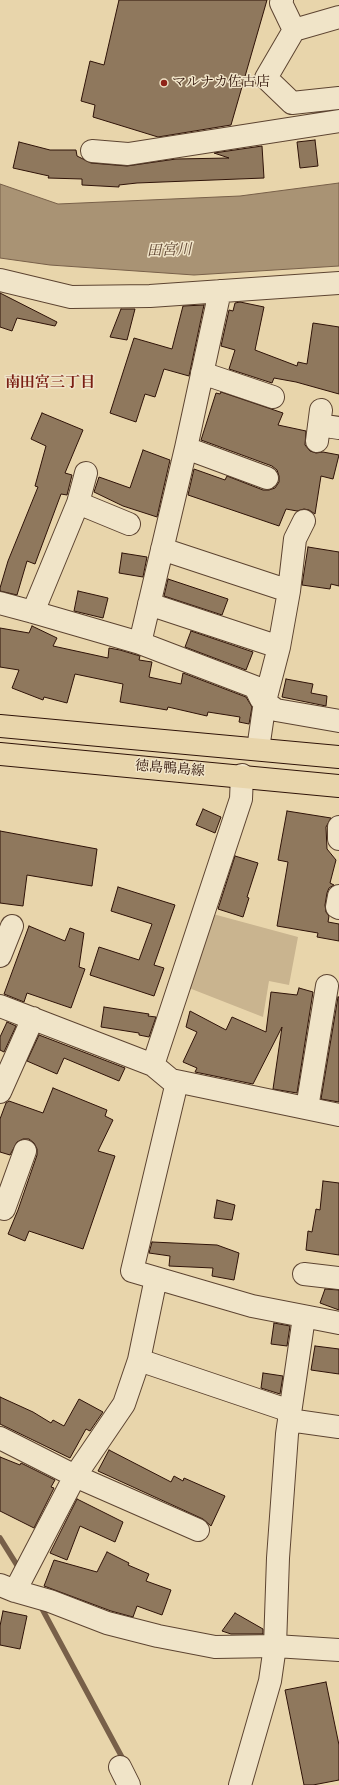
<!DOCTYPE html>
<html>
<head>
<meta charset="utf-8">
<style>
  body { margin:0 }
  canvas { display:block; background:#e8d5ab }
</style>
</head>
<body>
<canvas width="339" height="1785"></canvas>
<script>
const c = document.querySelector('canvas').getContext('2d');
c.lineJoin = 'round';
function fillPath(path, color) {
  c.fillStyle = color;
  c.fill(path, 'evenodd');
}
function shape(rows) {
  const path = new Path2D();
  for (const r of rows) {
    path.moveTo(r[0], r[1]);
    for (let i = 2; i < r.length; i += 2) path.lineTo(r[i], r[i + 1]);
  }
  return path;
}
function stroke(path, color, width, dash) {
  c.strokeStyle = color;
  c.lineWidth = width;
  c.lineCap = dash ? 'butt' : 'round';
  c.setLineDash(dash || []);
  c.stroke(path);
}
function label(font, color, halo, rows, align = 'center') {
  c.font = font + ' "IM FELL Great Primer","Noto Serif JP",serif';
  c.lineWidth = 3;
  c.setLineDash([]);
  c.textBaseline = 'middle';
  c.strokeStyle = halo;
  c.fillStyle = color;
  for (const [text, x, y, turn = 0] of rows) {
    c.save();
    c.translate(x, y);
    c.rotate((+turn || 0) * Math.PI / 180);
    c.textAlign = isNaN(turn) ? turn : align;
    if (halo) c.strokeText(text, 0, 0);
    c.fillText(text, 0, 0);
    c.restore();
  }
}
fillPath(shape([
  [213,914,298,937,289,985,269,981,263,1017,189,988]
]), '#c9b48f');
const water = shape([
  [339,183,339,266,194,275,50,265,0,258,0,184,58,204,240,196,339,183]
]);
fillPath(water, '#a99374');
stroke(water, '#786049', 1);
stroke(shape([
  [0,1538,20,1570],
  [40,1605,124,1761]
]), '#786049', 5.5);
const building = shape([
  [119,0,267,0,231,125,158,137,93,117,95,105,81,101,90,61,104,65,119,0],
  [315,140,318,166,300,168,297,142,315,140],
  [19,142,50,150,76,150,77,156,91,163,127,166,176,159,229,158,214,153,262,146,264,178,137,183,119,185,119,187,82,185,82,179,48,178,49,176,13,168,19,142],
  [0,293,57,322,55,326,17,318,12,331,0,327,0,293],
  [240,302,264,307,255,350,297,366,298,362,307,364,313,323,339,327,339,394,296,382,274,378,272,383,229,369,235,350,221,346,229,310,233,311,235,303,240,302],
  [204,305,189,376,164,369,155,397,145,394,136,422,110,413,134,338,172,349,183,306,204,305],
  [121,309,135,309,127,340,110,337,121,309],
  [221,392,283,413,278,425,306,431,305,445,310,451,316,453,323,452,339,455,333,479,321,476,315,514,309,510,304,509,297,511,286,509,279,526,188,495,194,469,225,480,227,476,263,490,269,490,275,488,279,482,279,476,277,470,272,466,201,440,216,393,220,394,221,392],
  [42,413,83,430,65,473,72,475,67,495,61,494,35,564,27,561,17,595,0,591,0,588,8,561,38,487,35,486,46,446,31,439,42,413],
  [143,450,170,460,157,517,123,506,94,492,99,477,130,488,143,450],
  [308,547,339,552,339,586,331,584,330,589,302,585,308,547],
  [122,553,147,557,143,577,119,573,122,553],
  [168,579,228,599,222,615,164,596,168,579],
  [78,591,108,598,103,618,74,611,78,591],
  [32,626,57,638,53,646,108,658,109,648,120,650,140,656,139,660,152,662,149,677,181,684,183,673,246,697,252,707,249,724,239,722,240,717,208,712,207,716,168,707,167,710,120,702,123,684,75,674,67,703,44,697,43,700,12,688,19,670,0,667,0,628,29,633,32,626],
  [191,631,253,652,246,670,185,647,191,631],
  [286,679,313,684,311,693,327,696,326,706,282,697,286,679],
  [203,809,221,817,215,833,196,825,203,809],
  [287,811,331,818,326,827,327,849,336,860,330,883,334,885,329,888,327,893,325,905,326,912,329,916,328,922,339,924,339,941,317,937,318,933,277,926,288,862,278,860,287,811],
  [0,831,97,849,92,886,27,875,23,906,0,903,0,831],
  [235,856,258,863,247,897,249,898,243,917,218,909,235,856],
  [118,887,175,905,154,965,164,968,154,996,90,975,99,947,139,960,152,924,111,911,118,887],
  [29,926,65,941,70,928,84,933,79,967,85,969,71,1008,27,993,24,1002,4,994,29,926],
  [299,988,313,992,297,1093,273,1089,282,1027,253,1084,195,1072,197,1068,183,1062,197,1032,186,1027,190,1011,226,1030,232,1017,266,1032,271,992,297,995,299,988],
  [338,997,339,997,339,1102,321,1099,338,997],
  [104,1007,149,1014,148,1016,156,1017,149,1037,139,1035,139,1033,101,1027,104,1007],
  [7,1022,16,1026,4,1052,0,1050,0,1037,7,1022],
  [39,1035,125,1068,119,1081,64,1058,57,1074,27,1061,39,1035],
  [53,1088,107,1110,105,1116,113,1120,98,1151,115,1156,83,1249,29,1231,25,1241,8,1234,18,1210,37,1155,37,1149,34,1143,29,1139,23,1139,17,1142,10,1155,0,1152,0,1119,6,1103,9,1101,43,1113,53,1088],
  [323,1181,339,1183,339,1255,306,1250,308,1231,312,1232,316,1209,320,1210,323,1181],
  [217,1200,235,1205,232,1220,214,1218,217,1200],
  [152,1242,217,1245,239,1253,234,1280,212,1276,213,1268,169,1266,170,1256,149,1253,152,1242],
  [325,1289,339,1290,339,1310,320,1303,325,1289],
  [274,1323,290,1326,287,1346,271,1344,274,1323],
  [315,1346,339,1349,339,1374,311,1370,315,1346],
  [263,1373,283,1376,280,1394,261,1388,263,1373],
  [0,1397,33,1412,51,1423,53,1420,64,1426,79,1399,103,1412,90,1431,86,1429,70,1458,0,1424,0,1397],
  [109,1450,171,1482,174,1476,183,1481,184,1478,225,1496,211,1526,203,1519,98,1471,109,1450],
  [0,1457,20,1465,21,1463,55,1480,51,1487,54,1488,34,1528,0,1511,0,1457],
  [77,1499,123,1522,115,1542,80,1526,67,1560,50,1553,77,1499],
  [107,1552,129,1563,128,1565,149,1574,146,1581,171,1590,162,1615,137,1606,133,1617,111,1611,44,1586,54,1560,97,1572,107,1552],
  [3,1611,27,1616,20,1649,0,1645,0,1626,3,1611],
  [235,1613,263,1629,263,1634,231,1634,222,1631,235,1613],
  [326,1682,339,1745,339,1780,313,1785,304,1785,285,1690,326,1682]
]);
fillPath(building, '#8f785d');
stroke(building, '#2f1308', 1);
const minor = shape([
  [282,0,281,3,294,30],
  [339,17,294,30,266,78,292,103,339,98],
  [92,151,128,154,339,121],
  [0,280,71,297,150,296,339,283],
  [202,373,273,397],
  [319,425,339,428],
  [317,441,321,410],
  [186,448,220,291],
  [78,503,86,473],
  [129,524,78,503,33,612,140,643,255,687,261,699,276,710,339,721],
  [162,549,289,591],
  [0,603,33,612],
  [149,604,279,647],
  [140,643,186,448,267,478],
  [258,749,265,701,279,647,289,591,295,539,304,521],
  [339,827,339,839],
  [339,896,337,907,339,908],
  [0,956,12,926],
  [0,1006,153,1065,171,1080,339,1115],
  [153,1065,241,799,242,775],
  [177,1082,132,1271,252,1306,339,1323],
  [0,1092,33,1018],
  [307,1108,327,986],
  [4,1209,25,1151],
  [304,1274,339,1278],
  [139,1360,290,1411],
  [289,1420,339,1427],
  [0,1438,75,1476,198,1530],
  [0,1585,15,1591,50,1601,107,1623,158,1636,215,1647,275,1646,278,1558,287,1434,304,1317],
  [15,1591,75,1476,124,1404,139,1360,156,1278],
  [120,1767,129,1785],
  [240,1785,270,1681,275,1646,339,1650]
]);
const major = shape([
  [0,726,339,757],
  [0,754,339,786]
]);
stroke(minor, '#5d4431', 24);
stroke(major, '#2f1308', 24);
stroke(minor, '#f0e4c8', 22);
stroke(major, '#e8d5ab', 22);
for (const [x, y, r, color] of [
  [164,83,4,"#8f2418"]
]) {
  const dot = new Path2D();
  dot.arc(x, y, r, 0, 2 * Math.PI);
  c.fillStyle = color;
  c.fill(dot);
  stroke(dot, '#f0e4c8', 1.5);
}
label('14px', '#2f1308', '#f0e4c8', [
  ["マルナカ佐古店",172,83]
], 'left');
label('14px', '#2f1308', '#f0e4c8', [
  ["徳島鴨島線",170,769,5]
]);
label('italic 15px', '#604633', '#f0e4c8', [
  ["田宮川",169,251,-2]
]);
label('bold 15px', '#7a1f14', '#f0e4c8', [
  ["南田宮三丁目",50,383]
]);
</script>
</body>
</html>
